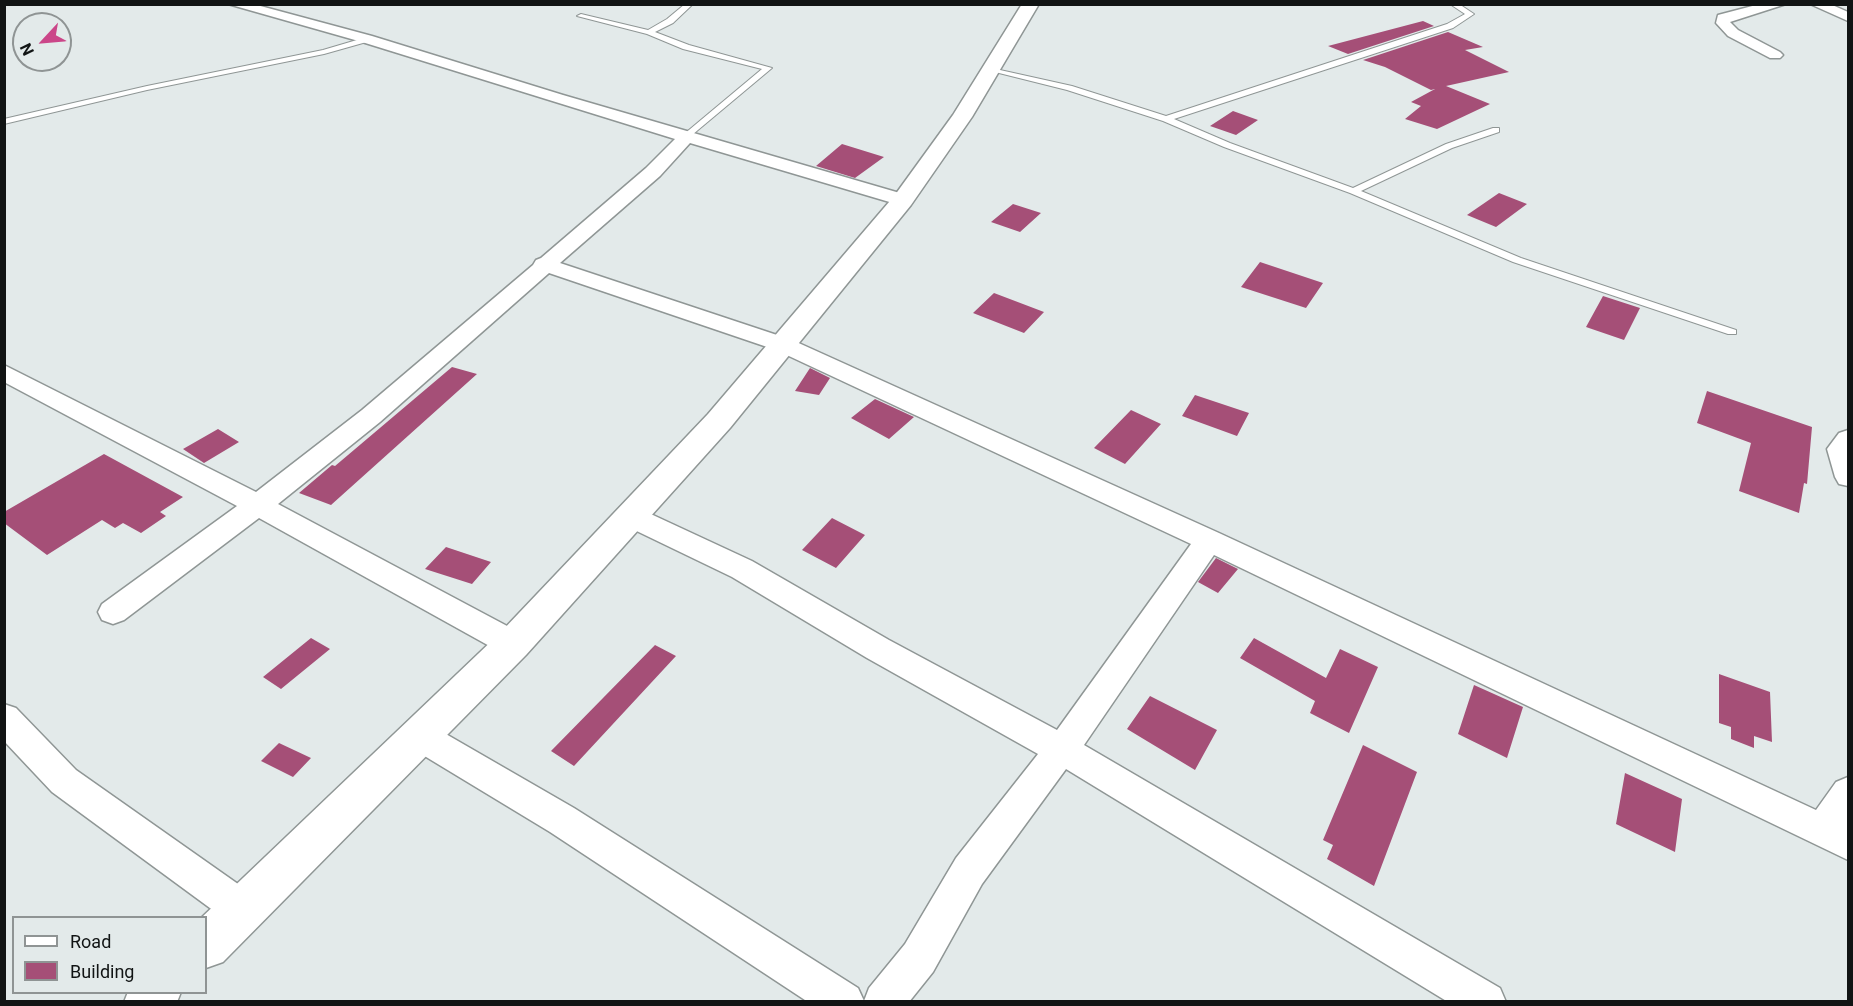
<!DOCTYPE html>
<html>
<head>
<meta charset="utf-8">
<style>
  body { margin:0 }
  #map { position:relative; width:1853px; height:1006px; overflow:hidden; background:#e3eaea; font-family:Roboto,sans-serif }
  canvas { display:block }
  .frame { position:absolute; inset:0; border:6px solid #111414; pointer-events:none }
  .legend { position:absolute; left:12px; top:916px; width:195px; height:78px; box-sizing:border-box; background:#e3eaea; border:2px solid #8f9494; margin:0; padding:8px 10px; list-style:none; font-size:18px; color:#111414 }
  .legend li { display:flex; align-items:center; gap:12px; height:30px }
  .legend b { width:30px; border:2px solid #8f9494 }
  .north { position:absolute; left:12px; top:12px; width:60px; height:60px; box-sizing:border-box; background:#e3eaea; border:2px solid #8f9494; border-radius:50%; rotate:244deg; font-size:16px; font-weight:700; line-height:24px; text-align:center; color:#111414 }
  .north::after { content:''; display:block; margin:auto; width:21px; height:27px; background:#cb4689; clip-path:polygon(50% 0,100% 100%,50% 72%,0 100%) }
</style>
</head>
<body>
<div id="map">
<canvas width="1853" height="1006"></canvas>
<div class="frame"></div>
<ul class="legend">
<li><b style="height:8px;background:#fff"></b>Road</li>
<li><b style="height:16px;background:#a54f77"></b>Building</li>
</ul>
<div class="north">N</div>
</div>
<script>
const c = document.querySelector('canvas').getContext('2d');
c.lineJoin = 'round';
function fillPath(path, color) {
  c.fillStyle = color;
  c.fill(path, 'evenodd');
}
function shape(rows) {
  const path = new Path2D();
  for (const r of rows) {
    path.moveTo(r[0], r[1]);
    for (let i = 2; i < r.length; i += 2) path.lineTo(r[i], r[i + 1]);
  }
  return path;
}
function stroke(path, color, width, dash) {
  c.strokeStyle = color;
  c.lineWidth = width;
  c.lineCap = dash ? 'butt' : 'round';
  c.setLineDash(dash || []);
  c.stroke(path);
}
fillPath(shape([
  [1423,21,1434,26,1348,54,1328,46],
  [1448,32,1483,47,1465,50,1509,72,1446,86,1490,104,1437,129,1405,119,1421,106,1411,102,1435,89,1431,90,1385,67,1363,60],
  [1233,111,1258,120,1236,135,1210,126],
  [842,144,884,157,855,178,816,166],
  [1499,193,1527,204,1496,227,1467,215],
  [1013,204,1041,213,1020,232,991,222],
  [1260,262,1323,283,1306,308,1241,287],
  [994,293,1044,312,1024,333,973,313],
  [1603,296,1640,308,1624,340,1586,327],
  [452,367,477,374,331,505,299,493,332,465,335,466],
  [810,368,830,378,819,395,795,391],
  [1707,391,1812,427,1807,484,1804,483,1799,513,1739,491,1751,443,1697,423],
  [1195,395,1249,413,1237,436,1182,416],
  [875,399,914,417,889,439,851,418],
  [1131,410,1161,424,1125,464,1094,448],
  [218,429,239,442,204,463,183,449],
  [104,454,183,497,160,512,166,516,141,533,123,523,115,528,102,520,47,555,4,523,4,512],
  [832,518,865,535,836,568,802,550],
  [446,547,491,562,472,584,425,569],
  [1216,558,1238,569,1218,593,1198,582],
  [311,638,330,649,281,689,263,677],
  [1254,638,1326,678,1340,649,1378,667,1349,733,1310,713,1315,701,1240,658],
  [655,645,676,656,574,766,551,751],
  [1719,674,1770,692,1772,742,1754,736,1754,748,1731,739,1731,727,1719,723],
  [1474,685,1523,707,1507,758,1458,734],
  [1150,696,1217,730,1195,770,1127,729],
  [279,743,311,758,293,777,261,761],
  [1363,745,1417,772,1374,886,1327,859,1333,845,1323,840],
  [1625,773,1682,799,1675,852,1616,824]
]), '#a54f77');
const service = shape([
  [685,4,693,4,673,23,655,32,689,45,772,68,686,140,682,137,683,135,762,69,683,49,647,34,577,16,581,14,648,30,667,19,685,4],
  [1450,4,1459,4,1474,14,1453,28,1174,119,1230,143,1353,188,1446,144,1493,128,1499,128,1499,132,1452,148,1361,191,1521,258,1736,330,1736,334,1728,334,1513,262,1350,193,1224,147,1163,121,1067,90,987,70,991,68,1072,86,1166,116,1447,24,1465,14,1450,4],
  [367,37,370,37,370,41,324,54,147,90,4,124,4,119,147,86,323,50,367,37]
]);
const minor = shape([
  [228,4,253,4,372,36,563,95,910,196,913,200,903,206,690,143,660,176,560,263,792,340,1219,533,1816,810,1836,782,1848,777,1848,860,1214,555,1084,745,1500,988,1506,1002,1448,1002,1066,769,982,884,933,972,909,1002,808,1002,550,832,408,746,403,736,408,726,420,721,432,726,574,808,858,988,864,1001,869,988,905,944,956,858,1038,754,867,658,732,577,620,523,616,516,620,509,630,506,640,509,752,561,889,640,1057,730,1191,544,776,350,549,273,380,422,278,504,524,635,528,644,524,653,513,657,502,653,259,518,124,620,113,624,102,620,98,612,102,604,237,506,4,382,4,365,256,492,362,410,533,265,536,260,541,258,646,168,675,139,362,42,228,4],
  [1760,4,1786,4,1730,22,1738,30,1780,52,1783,55,1780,58,1770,58,1728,36,1716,23,1718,15,1760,4],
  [1810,4,1830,4,1848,12,1848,21,1810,4],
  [1848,430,1848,486,1839,484,1835,477,1827,449,1839,433,1848,430],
  [4,704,16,708,76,770,255,896,261,909,255,922,242,928,229,922,52,792,4,741,4,704]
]);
const secondary = shape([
  [1022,4,1039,4,972,117,911,205,730,428,526,655,223,962,206,968,206,918,201,918,500,633,708,414,895,195,953,115,1022,4],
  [128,992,181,992,177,1002,124,1002,128,992]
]);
stroke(service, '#8f9695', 2);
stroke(minor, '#8f9695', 3);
stroke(secondary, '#8f9695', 3);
fillPath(service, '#fff');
fillPath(minor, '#fff');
fillPath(secondary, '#fff');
</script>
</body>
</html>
